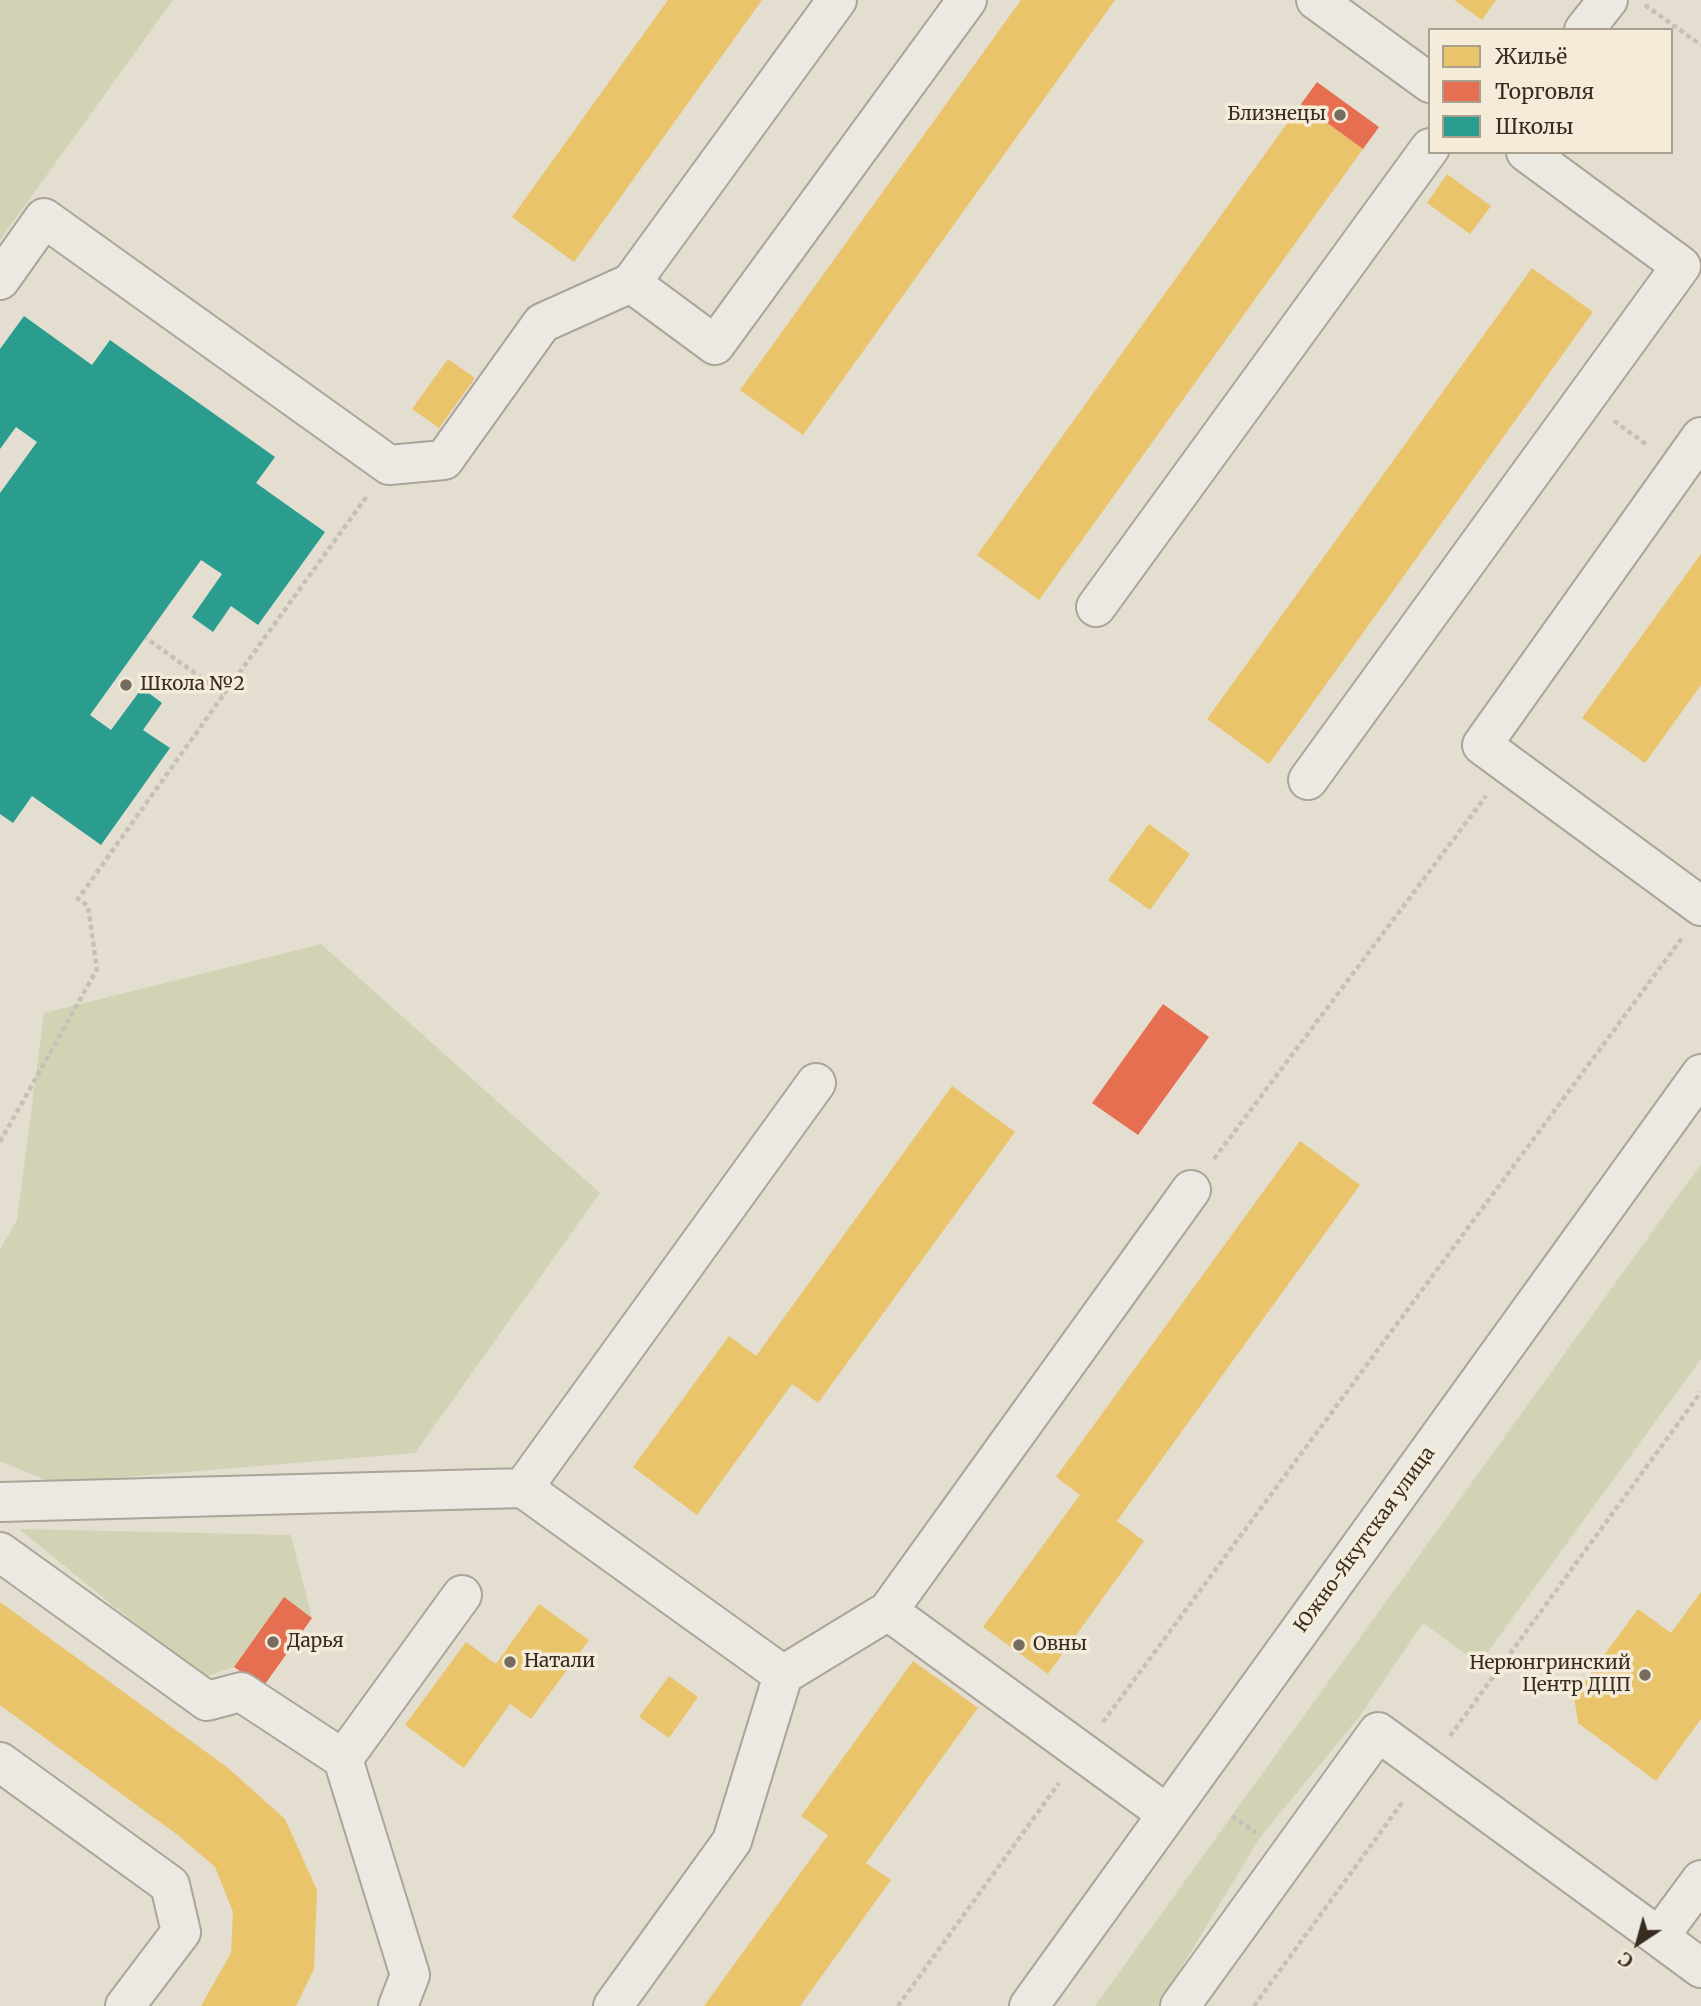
<!DOCTYPE html>
<html>
<head>
<meta charset="utf-8">
<style>
  body { margin:0 }
  #map { position:relative; width:1701px; height:2006px; overflow:hidden; background:#e4ded1; font-family:Merriweather,serif }
  canvas { display:block }
  .legend { position:absolute; left:1428px; top:28px; width:245px; height:126px; box-sizing:border-box; background:#f4ecd8; border:2px solid #a9a08f; margin:0; padding:9px 12px; list-style:none; font-size:21px; color:#392d21 }
  .legend li { display:flex; align-items:center; gap:14px; height:35px }
  .legend b { width:35px; border:2px solid #a9a08f }
  .north { position:absolute; left:1603px; top:1908px; width:70px; height:70px; -webkit-text-stroke:5px #f4ecd8; paint-order:stroke; rotate:216deg; font-size:19px; font-weight:700; line-height:28px; text-align:center; color:#392d21 }
  .north::after { content:''; display:block; margin:auto; width:24px; height:32px; background:#392d21; clip-path:polygon(50% 0,100% 100%,50% 72%,0 100%) }
</style>
</head>
<body>
<div id="map">
<canvas width="1701" height="2006"></canvas>
<ul class="legend">
<li><b style="height:19px;background:#e9c46a"></b>Жильё</li>
<li><b style="height:19px;background:#e76f51"></b>Торговля</li>
<li><b style="height:19px;background:#2a9d8f"></b>Школы</li>
</ul>
<div class="north">С</div>
</div>
<script>
const c = document.querySelector('canvas').getContext('2d');
c.lineJoin = 'round';
function fillPath(path, color) {
  c.fillStyle = color;
  c.fill(path, 'evenodd');
}
function shape(rows) {
  const path = new Path2D();
  for (const r of rows) {
    path.moveTo(r[0], r[1]);
    for (let i = 2; i < r.length; i += 2) path.lineTo(r[i], r[i + 1]);
  }
  return path;
}
function stroke(path, color, width, dash) {
  c.strokeStyle = color;
  c.lineWidth = width;
  c.lineCap = dash ? 'butt' : 'round';
  c.setLineDash(dash || []);
  c.stroke(path);
}
function label(font, color, halo, rows, align = 'center') {
  c.font = font + ' Merriweather,serif';
  c.lineWidth = 7;
  c.setLineDash([]);
  c.textBaseline = 'middle';
  c.strokeStyle = halo;
  c.fillStyle = color;
  for (const [text, x, y, turn = 0] of rows) {
    c.save();
    c.translate(x, y);
    c.rotate((+turn || 0) * Math.PI / 180);
    c.textAlign = isNaN(turn) ? turn : align;
    if (halo) c.strokeText(text, 0, 0);
    c.fillText(text, 0, 0);
    c.restore();
  }
}
fillPath(shape([
  [0,0,173,0,0,240],
  [321,944,600,1193,415,1453,53,1483,0,1461,0,1249,17,1220,44,1013],
  [1701,1164,1701,1359,1479,1664,1423,1623,1360,1716,1261,1836,1158,2006,1095,2006],
  [19,1529,291,1535,312,1618,284,1598,234,1667,202,1678]
]), '#d2d3b4');
fillPath(shape([
  [668,0,762,0,574,262,512,217],
  [1021,0,1115,0,803,435,740,390],
  [1454,0,1496,0,1482,20],
  [1301,104,1363,149,1039,600,977,555],
  [1447,174,1491,206,1470,234,1427,203],
  [1532,268,1593,312,1269,764,1207,719],
  [448,359,475,378,439,428,412,409],
  [1701,554,1701,685,1645,763,1582,718],
  [1149,824,1190,854,1150,910,1108,880],
  [952,1086,1015,1132,818,1403,792,1384,697,1515,633,1467,729,1336,756,1356],
  [1300,1141,1360,1185,1117,1521,1144,1541,1048,1674,983,1627,1080,1495,1056,1477],
  [1701,1592,1701,1719,1656,1781,1578,1723,1574,1696,1638,1609,1671,1633],
  [0,1602,228,1768,285,1819,317,1890,314,1969,296,2006,201,2006,231,1953,233,1912,215,1867,179,1836,0,1705],
  [539,1604,589,1640,531,1719,510,1704,464,1768,405,1725,466,1642,496,1664],
  [913,1661,978,1708,866,1863,891,1880,800,2006,704,2006,828,1835,801,1816],
  [669,1676,698,1697,669,1738,639,1717]
]), '#e9c46a');
fillPath(shape([
  [1317,82,1379,127,1363,149,1301,104],
  [1163,1004,1209,1037,1138,1135,1092,1103],
  [284,1597,312,1618,263,1687,234,1667]
]), '#e76f51');
fillPath(shape([
  [24,316,92,365,110,340,275,457,256,483,325,532,258,625,231,606,213,632,192,617,222,574,201,560,90,715,111,730,142,688,162,703,143,730,170,748,101,845,32,796,13,823,0,814,0,493,37,442,16,427,0,449,0,349]
]), '#2a9d8f');
const minor = shape([
  [837,0,631,283,715,345,967,0],
  [1316,0,1430,83],
  [1584,30,1608,0],
  [0,280,44,218,389,465,444,460,542,323,631,283],
  [1701,437,1482,745,1701,906],
  [1096,607,1430,148],
  [1308,780,1681,266,1526,152],
  [816,1083,523,1488,783,1675,888,1611,1191,1190],
  [0,1502,523,1488],
  [0,1552,207,1701,241,1692,343,1759],
  [888,1611,1167,1814],
  [0,1762,170,1885,181,1932,125,2006],
  [1659,1937,1701,1968],
  [398,2006,410,1975,343,1759,462,1595],
  [613,2006,732,1841,783,1675],
  [1029,2006,1701,1074],
  [1180,2006,1378,1732,1659,1937,1701,1880]
]);
stroke(minor, '#aaa499', 42);
stroke(shape([
  [1645,5,1701,45],
  [1614,421,1647,445],
  [224,694,367,496],
  [0,1142,97,969,88,906,78,899,224,694,146,638],
  [1214,1159,1486,796],
  [1103,1722,1682,938],
  [1450,1736,1701,1392],
  [1232,1816,1256,1833],
  [898,2006,1059,1783],
  [1254,2006,1404,1800]
]), '#c5c1b9', 4.5, [5, 3.5]);
stroke(minor, '#ece9e2', 38);
for (const [x, y, r, color] of [
  [1340,115,7,"#756b5f"],
  [126,685,7,"#756b5f"],
  [273,1642,7,"#756b5f"],
  [1019,1645,7,"#756b5f"],
  [510,1662,7,"#756b5f"],
  [1645,1675,7,"#756b5f"]
]) {
  const dot = new Path2D();
  dot.arc(x, y, r, 0, 2 * Math.PI);
  c.fillStyle = color;
  c.fill(dot);
  stroke(dot, '#f4ecd8', 2.5);
}
label('19px', '#392d21', '#f4ecd8', [
  ["Близнецы",1326,115,"right"],
  ["Школа №2",140,685],
  ["Дарья",287,1642],
  ["Овны",1033,1645],
  ["Натали",524,1662],
  ["Нерюнгринский",1631,1664,"right"],
  ["Центр ДЦП",1631,1686,"right"]
], 'left');
label('19px', '#392d21', '#f4ecd8', [
  ["Южно-Якутская улица",1365,1540,-54]
]);
</script>
</body>
</html>
